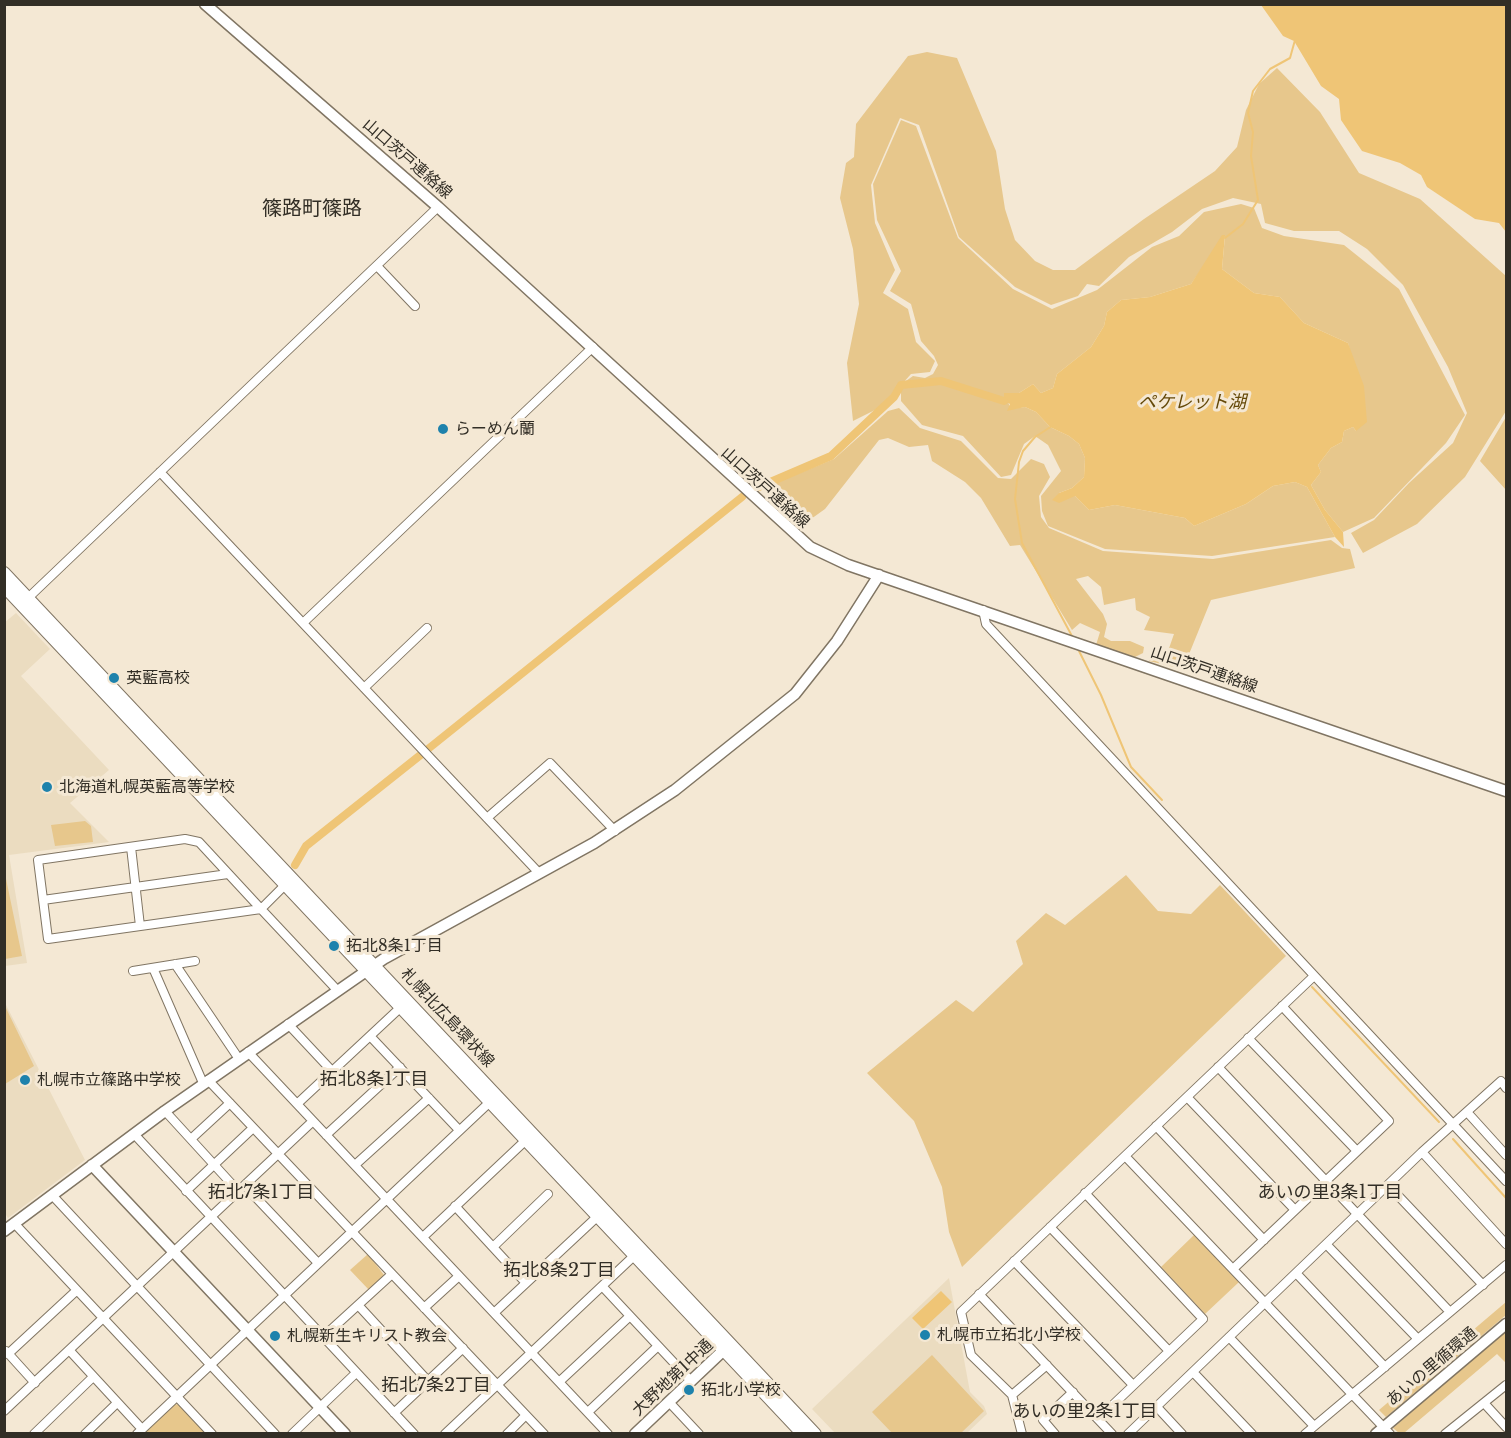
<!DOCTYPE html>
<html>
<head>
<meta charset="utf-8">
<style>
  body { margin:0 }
  #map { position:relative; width:1511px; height:1438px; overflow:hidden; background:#f4e8d4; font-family:"Libre Baskerville",serif }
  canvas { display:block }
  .frame { position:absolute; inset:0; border:6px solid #322e26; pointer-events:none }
</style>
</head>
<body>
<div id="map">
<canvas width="1511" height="1438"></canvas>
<div class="frame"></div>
</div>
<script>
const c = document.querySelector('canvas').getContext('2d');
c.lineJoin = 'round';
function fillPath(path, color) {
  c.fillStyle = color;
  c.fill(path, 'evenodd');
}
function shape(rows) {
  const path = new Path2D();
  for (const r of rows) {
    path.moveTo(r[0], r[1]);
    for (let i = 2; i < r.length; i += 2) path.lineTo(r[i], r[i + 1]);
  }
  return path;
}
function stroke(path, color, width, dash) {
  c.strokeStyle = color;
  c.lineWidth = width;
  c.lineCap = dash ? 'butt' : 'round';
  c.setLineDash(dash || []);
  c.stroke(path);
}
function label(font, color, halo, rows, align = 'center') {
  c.font = font + ' "Libre Baskerville","Noto Sans JP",serif';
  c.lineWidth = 6;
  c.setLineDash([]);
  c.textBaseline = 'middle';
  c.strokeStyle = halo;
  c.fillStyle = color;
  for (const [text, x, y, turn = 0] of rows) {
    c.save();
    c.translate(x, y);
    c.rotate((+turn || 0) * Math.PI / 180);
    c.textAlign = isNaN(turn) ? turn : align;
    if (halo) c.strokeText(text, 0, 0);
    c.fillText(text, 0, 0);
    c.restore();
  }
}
fillPath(shape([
  [16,613,50,649,21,676,109,770,70,803,109,842,9,855,27,963,5,966,4,623],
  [4,1001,85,1160,8,1218,4,1212],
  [949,1278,970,1392,984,1406,987,1414,967,1433,835,1433,812,1409]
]), '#ebdcc0');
fillPath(shape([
  [927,52,957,58,996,151,1005,209,1015,240,1035,261,1053,270,1075,270,1144,219,1215,171,1237,147,1246,110,1259,84,1277,68,1320,112,1359,173,1420,199,1506,276,1506,411,1465,477,1417,524,1363,553,1351,533,1374,520,1409,483,1453,443,1467,413,1448,367,1403,285,1367,249,1339,231,1294,231,1265,223,1261,204,1233,198,1202,209,1172,232,1129,257,1099,286,1087,284,1078,296,1051,305,1015,287,959,237,919,125,900,118,871,185,875,223,895,270,883,293,908,309,916,342,935,361,930,372,911,374,903,383,913,376,925,378,933,374,938,365,934,356,921,341,911,304,890,291,901,271,877,220,873,184,901,120,916,126,958,238,1013,289,1052,309,1097,290,1152,247,1179,236,1204,212,1241,204,1254,208,1262,228,1284,236,1344,245,1399,289,1465,415,1446,443,1374,518,1343,532,1325,510,1311,485,1321,472,1318,465,1331,448,1342,442,1344,431,1353,427,1356,431,1352,359,1348,343,1304,323,1280,297,1254,293,1222,269,1225,236,1191,284,1150,297,1121,300,1107,312,1104,326,1091,347,1057,374,1053,388,1041,393,1033,384,1019,393,1004,393,1011,409,1025,407,1036,412,1050,427,1069,436,1079,444,1085,458,1084,477,1072,488,1059,493,1075,496,1089,510,1115,505,1185,518,1194,526,1246,504,1273,486,1295,482,1307,487,1335,537,1212,556,1105,549,1048,526,1042,511,1041,496,1061,471,1048,445,1035,436,1024,444,1011,475,1001,477,963,436,922,425,901,401,901,385,877,409,853,421,847,363,859,304,853,249,840,198,846,163,854,157,856,124,908,56],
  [899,408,920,428,961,441,998,478,1011,479,1031,459,1044,464,1050,477,1039,496,1041,517,1049,528,1103,551,1213,559,1331,540,1342,548,1350,549,1355,568,1211,600,1183,669,1149,661,1153,653,1167,654,1174,634,1144,630,1150,617,1136,610,1135,598,1104,605,1101,587,1088,576,1076,579,1103,614,1107,624,1104,637,1111,641,1130,641,1144,647,1143,653,1135,657,1096,645,1100,632,1080,623,1072,630,1020,545,1010,546,981,498,965,482,932,461,928,445,909,447,888,438,879,440,825,509,811,519,784,514,766,496,778,482,834,459,888,411],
  [1506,417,1506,490,1480,461],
  [85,821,91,826,93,842,55,846,51,825],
  [4,869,22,956,5,959,4,959],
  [1126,875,1158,911,1191,914,1220,885,1286,956,962,1267,949,1232,942,1187,914,1121,867,1073,956,1000,973,1012,1023,964,1016,941,1046,913,1065,925],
  [5,1006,34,1066,5,1084,4,1084],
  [1194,1235,1239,1282,1205,1314,1161,1267],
  [368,1254,384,1275,369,1290,350,1270],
  [1506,1302,1506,1315,1386,1417,1379,1410],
  [1506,1330,1506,1363,1497,1354,1404,1433,1399,1433,1393,1428],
  [932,1355,984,1411,961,1433,892,1433,872,1412],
  [175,1404,179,1405,206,1433,145,1433]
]), '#e7c78c');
fillPath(shape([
  [1261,5,1506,5,1506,232,1499,223,1475,219,1427,187,1421,175,1400,163,1362,151,1341,120,1339,99,1321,86,1294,41,1283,36],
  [1222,235,1225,235,1222,269,1254,293,1280,297,1304,323,1348,343,1364,386,1367,422,1356,431,1353,427,1344,431,1342,442,1331,448,1318,465,1321,472,1311,485,1325,510,1343,532,1344,547,1335,537,1307,487,1295,482,1273,486,1246,504,1194,526,1185,518,1115,505,1089,510,1075,496,1059,503,1052,500,1059,493,1072,488,1084,477,1085,458,1079,444,1069,436,1050,427,1036,412,1025,407,1007,411,1010,404,1004,401,1004,393,1019,393,1033,384,1041,393,1053,388,1057,374,1091,347,1104,326,1107,312,1121,300,1150,297,1191,284],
  [941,1291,952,1302,923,1329,912,1318]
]), '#efc576');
stroke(shape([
  [1225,238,1243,224,1258,200,1251,156,1253,132,1248,113,1253,91,1270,69,1290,58,1295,40],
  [1052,426,1035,437,1023,451,1019,462,1015,499,1022,543,1073,638],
  [1078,649,1101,695,1131,767,1162,800],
  [1312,987,1439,1122],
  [1453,1139,1506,1198]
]), '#efc576', 2);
stroke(shape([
  [754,489,831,456,894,397,901,385,941,381,1004,401],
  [428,749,742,497],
  [295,865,306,846,423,753]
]), '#efc576', 8);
const street = shape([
  [377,266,415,306],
  [160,472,539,873],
  [28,598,438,207],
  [983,610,986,624,1506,1181],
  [303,623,593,347],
  [364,688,427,628],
  [487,818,550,763,615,831],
  [131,847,140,926],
  [286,884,261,909,48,939,38,860,185,839,199,842,261,909,338,991],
  [43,900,228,874],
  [175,964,239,1059],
  [153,968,203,1083],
  [133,971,195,961],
  [288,1024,332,1071],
  [370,1036,459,1130],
  [1248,1038,1357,1151],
  [248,1052,608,1434],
  [1218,1067,1450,1312],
  [208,1080,544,1434],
  [1187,1097,1295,1210],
  [297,1104,401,1007],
  [165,1111,239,1192],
  [1467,1112,1506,1155],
  [1156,1126,1264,1240],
  [134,1134,414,1434],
  [326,1135,400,1067],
  [191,1139,230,1103],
  [1422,1152,1506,1244],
  [1125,1156,1390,1434],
  [355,1165,429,1098],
  [1388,1185,1483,1285],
  [245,1186,318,1263],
  [186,1191,253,1128],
  [1085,1193,1203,1319,1098,1419],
  [52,1195,275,1434],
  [455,1206,526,1283],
  [14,1223,212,1434],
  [1050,1227,1169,1351],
  [423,1237,526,1140],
  [1326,1244,1418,1339],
  [493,1247,548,1194],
  [1014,1261,1133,1385],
  [1233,1269,1389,1121,1282,1006],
  [1296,1273,1385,1367],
  [602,1286,691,1381],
  [979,1294,1112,1434],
  [358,1305,428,1381],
  [424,1308,459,1276],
  [494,1313,598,1216],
  [323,1337,392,1274],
  [1229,1337,1314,1426],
  [6,1351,35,1383],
  [70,1351,142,1429],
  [8,1354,76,1291],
  [1193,1372,1252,1434],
  [559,1382,630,1316],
  [1012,1395,1047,1365],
  [669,1402,699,1434],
  [1484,1403,1506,1427],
  [1156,1406,1182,1434],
  [4,1411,313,1121],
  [588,1412,658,1346],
  [394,1413,463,1348],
  [34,1434,93,1377],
  [85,1434,117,1403],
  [137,1434,492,1100],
  [292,1434,356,1373],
  [445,1434,636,1254],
  [507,1434,526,1415],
  [1022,1434,1012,1395,971,1355,961,1312,1314,976],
  [1055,1434,1043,1420,1073,1392],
  [1128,1434,1422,1152,1501,1081,1506,1088],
  [1305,1434,1506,1265],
  [1445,1434,1506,1385]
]);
const secondary = shape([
  [205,4,438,207,810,547,848,565,1506,791],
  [92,1165,345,1434],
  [4,1231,165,1111,385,958,594,843,675,790,795,694,837,641,879,575],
  [635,1434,729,1345],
  [1376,1434,1506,1324]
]);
const primary = shape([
  [4,573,815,1434],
  [4,586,803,1434]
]);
stroke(street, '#807563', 10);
stroke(secondary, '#807563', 13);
stroke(primary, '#807563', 14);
stroke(street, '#fff', 8);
stroke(secondary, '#fff', 10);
stroke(primary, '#fff', 12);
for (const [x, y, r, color] of [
  [443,429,6,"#1e82ac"],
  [114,678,6,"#1e82ac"],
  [47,787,6,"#1e82ac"],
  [334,946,6,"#1e82ac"],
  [25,1080,6,"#1e82ac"],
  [925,1335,6,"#1e82ac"],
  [275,1336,6,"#1e82ac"],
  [689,1390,6,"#1e82ac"]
]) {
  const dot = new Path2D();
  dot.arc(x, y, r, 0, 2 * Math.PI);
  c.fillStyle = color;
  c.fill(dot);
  stroke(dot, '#f4e8d4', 2);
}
label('16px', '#322e26', '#f4e8d4', [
  ["山口茨戸連絡線",407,159,41],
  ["山口茨戸連絡線",765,488,42],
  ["山口茨戸連絡線",1204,670,19],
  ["札幌北広島環状線",447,1018,47],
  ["あいの里循環通",1432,1367,-40],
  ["大野地第1中通",673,1378,-43]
]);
label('16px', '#322e26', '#f4e8d4', [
  ["らーめん蘭",455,429],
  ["英藍高校",126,678],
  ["北海道札幌英藍高等学校",59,787],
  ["拓北8条1丁目",346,946],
  ["札幌市立篠路中学校",37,1080],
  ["札幌市立拓北小学校",937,1335],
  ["札幌新生キリスト教会",287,1336],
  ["拓北小学校",701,1390]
], 'left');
label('italic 18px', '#654908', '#f4e8d4', [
  ["ペケレット湖",1192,403]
]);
label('18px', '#322e26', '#f4e8d4', [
  ["拓北8条1丁目",374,1080],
  ["拓北7条1丁目",261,1193],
  ["あいの里3条1丁目",1330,1193],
  ["拓北8条2丁目",559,1271],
  ["拓北7条2丁目",436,1386],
  ["あいの里2条1丁目",1085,1412]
]);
label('20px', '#322e26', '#f4e8d4', [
  ["篠路町篠路",312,209]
]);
</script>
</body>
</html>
